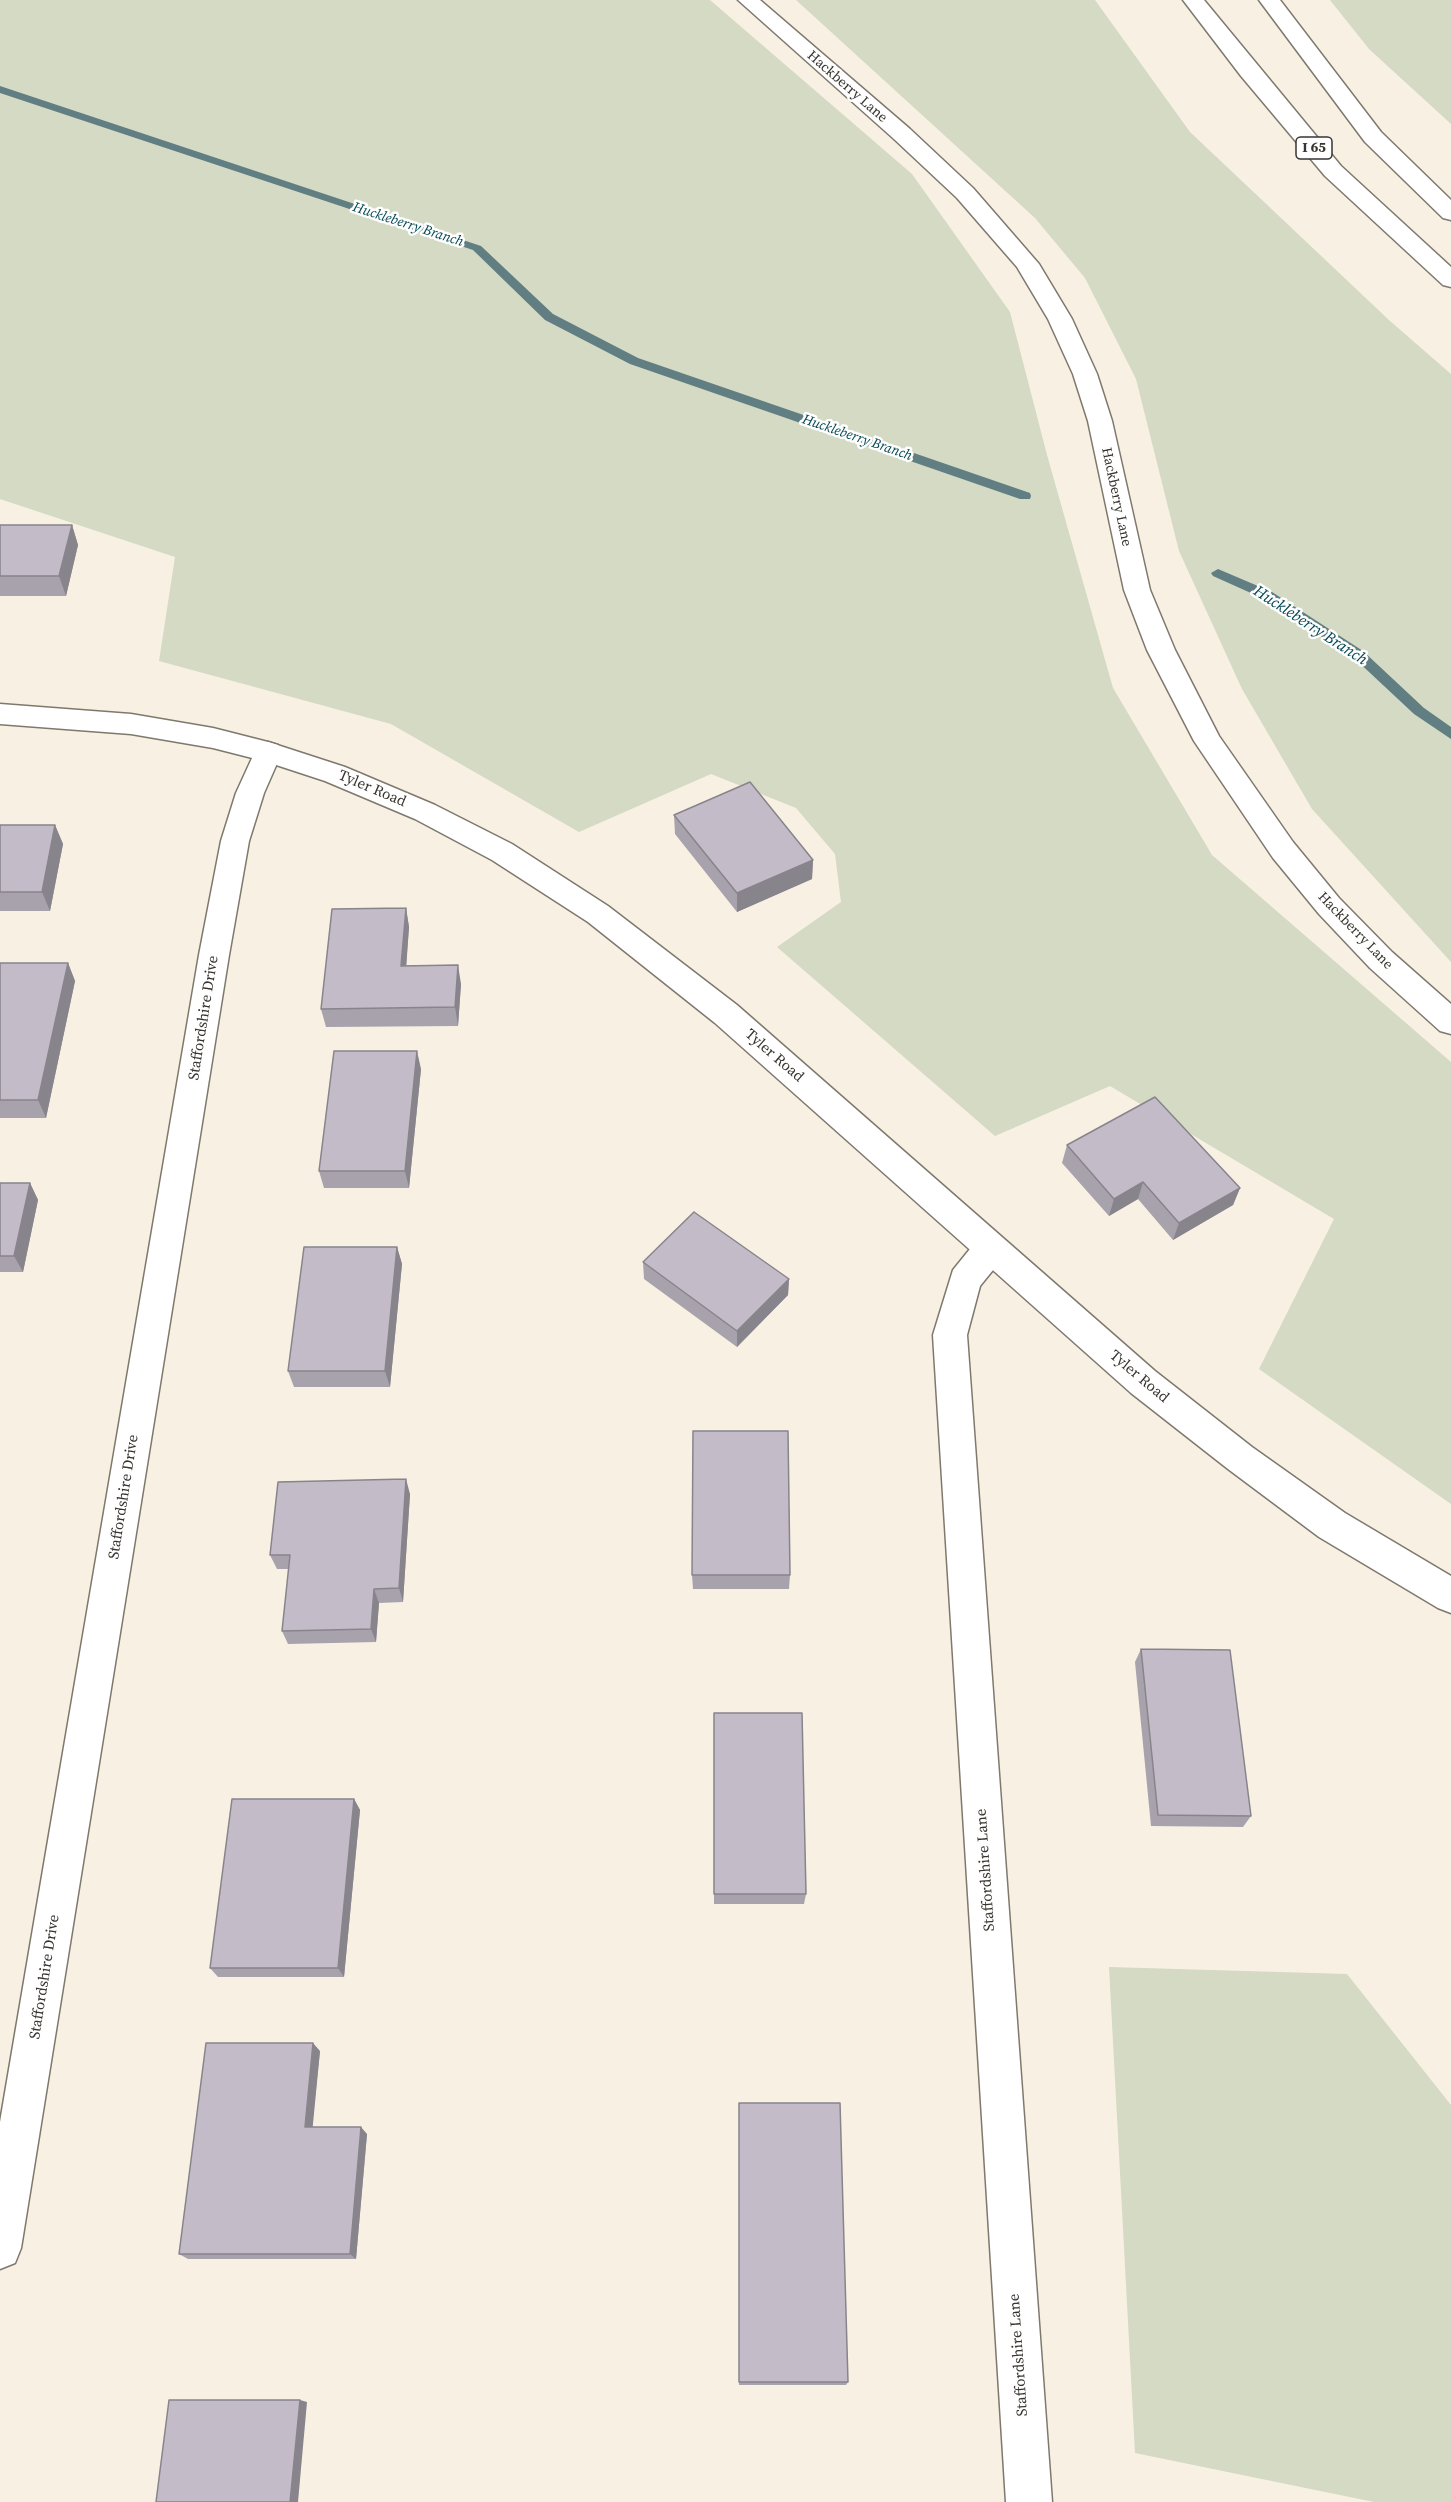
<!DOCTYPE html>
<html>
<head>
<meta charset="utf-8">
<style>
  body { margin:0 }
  canvas { display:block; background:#f7f0e3 }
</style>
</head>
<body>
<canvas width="1451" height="2502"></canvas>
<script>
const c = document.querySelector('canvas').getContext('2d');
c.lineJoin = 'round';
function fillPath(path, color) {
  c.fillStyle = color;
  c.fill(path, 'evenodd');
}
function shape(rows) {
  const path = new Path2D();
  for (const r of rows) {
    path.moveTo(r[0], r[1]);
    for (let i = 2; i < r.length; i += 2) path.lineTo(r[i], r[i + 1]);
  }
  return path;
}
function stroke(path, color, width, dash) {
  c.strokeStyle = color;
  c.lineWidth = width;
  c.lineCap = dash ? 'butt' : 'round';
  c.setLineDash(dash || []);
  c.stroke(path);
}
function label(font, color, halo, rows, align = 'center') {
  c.font = font + ' "Source Serif 4",serif';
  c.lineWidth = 5;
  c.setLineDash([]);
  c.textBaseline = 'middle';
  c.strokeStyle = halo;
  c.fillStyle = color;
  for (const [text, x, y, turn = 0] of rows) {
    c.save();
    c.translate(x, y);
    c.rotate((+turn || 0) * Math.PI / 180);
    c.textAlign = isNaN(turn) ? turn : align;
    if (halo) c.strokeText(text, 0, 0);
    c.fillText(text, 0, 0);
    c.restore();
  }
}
fillPath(shape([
  [0,0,710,0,912,174,1010,312,1047,455,1113,688,1212,855,1451,1062,1451,1504,1259,1369,1334,1219,1110,1086,995,1136,777,947,841,902,835,854,796,808,711,774,579,832,391,724,159,661,175,557,0,499],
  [796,0,1095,0,1190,132,1390,321,1451,374,1451,962,1312,809,1242,689,1179,551,1136,379,1085,278,1035,218],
  [1330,0,1451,0,1451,124,1369,49],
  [1109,1967,1347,1974,1451,2105,1451,2502,1374,2502,1135,2453]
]), '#d4dac3');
fillPath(shape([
  [0,86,481,246,553,314,638,358,1030,493,1031,496,1030,499,1020,499,630,364,545,320,473,250,0,93,0,86],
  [1218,569,1272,592,1363,651,1424,708,1451,727,1451,739,1414,714,1353,657,1262,598,1213,576,1211,573,1218,569]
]), '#617e83');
const street = shape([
  [738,0,760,0,910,129,973,188,1039,264,1072,319,1097,374,1112,421,1150,590,1175,650,1219,736,1293,842,1339,898,1392,952,1451,1004,1451,1034,1440,1031,1370,968,1319,914,1273,858,1194,741,1147,650,1124,590,1088,421,1073,374,1048,319,1017,267,957,198,894,139,738,0],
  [268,742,278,745,282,752,264,793,249,841,229,955,21,2248,15,2263,0,2269,0,2122,199,955,221,841,236,793,258,745,268,742],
  [990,1235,1002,1239,1006,1249,1002,1259,980,1286,967,1335,1052,2502,1006,2502,933,1335,953,1270,978,1239,990,1235]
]);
const secondary = shape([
  [0,704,131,714,213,728,268,742,345,767,435,805,512,844,608,906,737,1005,1155,1371,1252,1447,1345,1513,1451,1576,1451,1613,1438,1608,1319,1537,1228,1469,1131,1393,715,1023,588,922,492,860,415,819,325,781,264,761,213,748,131,734,0,724,0,704]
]);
const highway = shape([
  [1183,0,1204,0,1341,166,1451,267,1451,287,1443,285,1325,176,1241,76,1183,0],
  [1259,0,1280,0,1381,132,1451,200,1451,220,1443,218,1365,142,1259,0]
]);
stroke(street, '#7f786d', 3);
stroke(secondary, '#7f786d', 3);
stroke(highway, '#7f786d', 3);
fillPath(street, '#fff');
fillPath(secondary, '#fff');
fillPath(highway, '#fff');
fillPath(shape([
  [0,525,72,525,78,545,66,596,0,596],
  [674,815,813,860,812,879,737,912,675,834],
  [0,825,55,825,63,844,50,911,0,911],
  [406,908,409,927,406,966,461,984,458,1026,326,1027,321,1009],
  [0,963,68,963,75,981,46,1118,0,1118],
  [421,1069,409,1188,324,1188,319,1171],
  [1067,1145,1240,1188,1233,1205,1173,1240,1138,1199,1109,1216,1062,1163],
  [0,1183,30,1183,38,1200,23,1272,0,1272],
  [397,1247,402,1264,390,1387,294,1387,288,1371],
  [643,1262,789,1279,788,1295,737,1347,644,1279],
  [410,1494,403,1602,379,1603,376,1642,288,1644,282,1631,289,1569,277,1569,270,1555],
  [692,1575,790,1575,789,1589,693,1589],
  [1141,1649,1251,1816,1243,1827,1151,1826,1135,1662],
  [714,1713,806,1894,804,1904,714,1904],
  [354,1799,360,1810,344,1977,218,1977,210,1968],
  [320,2051,312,2127,367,2134,356,2259,188,2259,179,2254],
  [739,2103,848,2382,846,2385,739,2385]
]), '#a8a2ac');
fillPath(shape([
  [72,525,78,545,66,596,59,576],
  [55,825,63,844,50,911,42,892],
  [813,860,812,879,737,912,737,893],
  [406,908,409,927,405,984,401,966],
  [68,963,75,981,46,1118,38,1100],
  [458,965,461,984,458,1026,455,1007],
  [417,1051,421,1069,409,1188,405,1171],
  [1143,1182,1138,1199,1109,1216,1114,1199],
  [30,1183,38,1200,23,1272,14,1256],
  [1240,1188,1233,1205,1173,1240,1179,1223],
  [397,1247,402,1264,390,1387,385,1371],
  [789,1279,788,1295,737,1347,737,1331],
  [406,1479,410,1494,403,1602,399,1588],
  [374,1589,379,1603,376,1642,371,1629],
  [354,1799,360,1810,344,1977,338,1968],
  [313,2043,320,2051,312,2134,305,2127],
  [361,2127,367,2134,356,2259,350,2254],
  [300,2400,307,2402,298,2502,290,2502]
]), '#88848c');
const building = shape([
  [0,525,72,525,59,576,0,576,0,525],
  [750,782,813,860,737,893,674,815,750,782],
  [0,825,55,825,42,892,0,892,0,825],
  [406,908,401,966,458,965,455,1007,321,1009,332,909,406,908],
  [0,963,68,963,38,1100,0,1100,0,963],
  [334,1051,417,1051,405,1171,319,1171,334,1051],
  [1155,1097,1240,1188,1179,1223,1143,1182,1114,1199,1067,1145,1155,1097],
  [0,1183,30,1183,14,1256,0,1256,0,1183],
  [694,1212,789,1279,737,1331,643,1262,694,1212],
  [304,1247,397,1247,385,1371,288,1371,304,1247],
  [693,1431,788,1431,790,1575,692,1575,693,1431],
  [406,1479,399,1588,374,1589,371,1629,282,1631,290,1555,270,1555,278,1482,406,1479],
  [1141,1649,1230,1650,1251,1816,1158,1815,1141,1649],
  [714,1713,802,1713,806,1894,714,1894,714,1713],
  [232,1799,354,1799,338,1968,210,1968,232,1799],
  [206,2043,313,2043,305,2127,361,2127,350,2254,179,2254,206,2043],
  [739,2103,840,2103,848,2382,739,2382,739,2103],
  [169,2400,300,2400,290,2502,156,2502,169,2400]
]);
fillPath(building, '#c3bcc8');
stroke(building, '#88848c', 1.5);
label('14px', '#383530', '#fefefe', [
  ["Hackberry Lane",847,87,41],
  ["Hackberry Lane",1116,497,78],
  ["Hackberry Lane",1355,931,46]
]);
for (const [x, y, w] of [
  [1314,148,36]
]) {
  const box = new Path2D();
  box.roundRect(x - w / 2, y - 11, w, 22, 4.5);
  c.fillStyle = '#fefefe';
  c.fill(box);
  stroke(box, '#383530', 1.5);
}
label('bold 14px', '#383530', null, [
  ["I 65",1314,148]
]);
label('italic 14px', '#034752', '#fefefe', [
  ["Huckleberry Branch",408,225,18],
  ["Huckleberry Branch",857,438,19]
]);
label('15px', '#383530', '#fefefe', [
  ["Tyler Road",372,789,23],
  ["Staffordshire Drive",204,1018,-81],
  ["Tyler Road",774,1056,41],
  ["Tyler Road",1139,1377,40],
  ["Staffordshire Drive",124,1497,-81],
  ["Staffordshire Lane",986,1870,-94],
  ["Staffordshire Drive",45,1977,-81],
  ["Staffordshire Lane",1019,2355,-94]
]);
label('italic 16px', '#034752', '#fefefe', [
  ["Huckleberry Branch",1310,626,33]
]);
</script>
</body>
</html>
